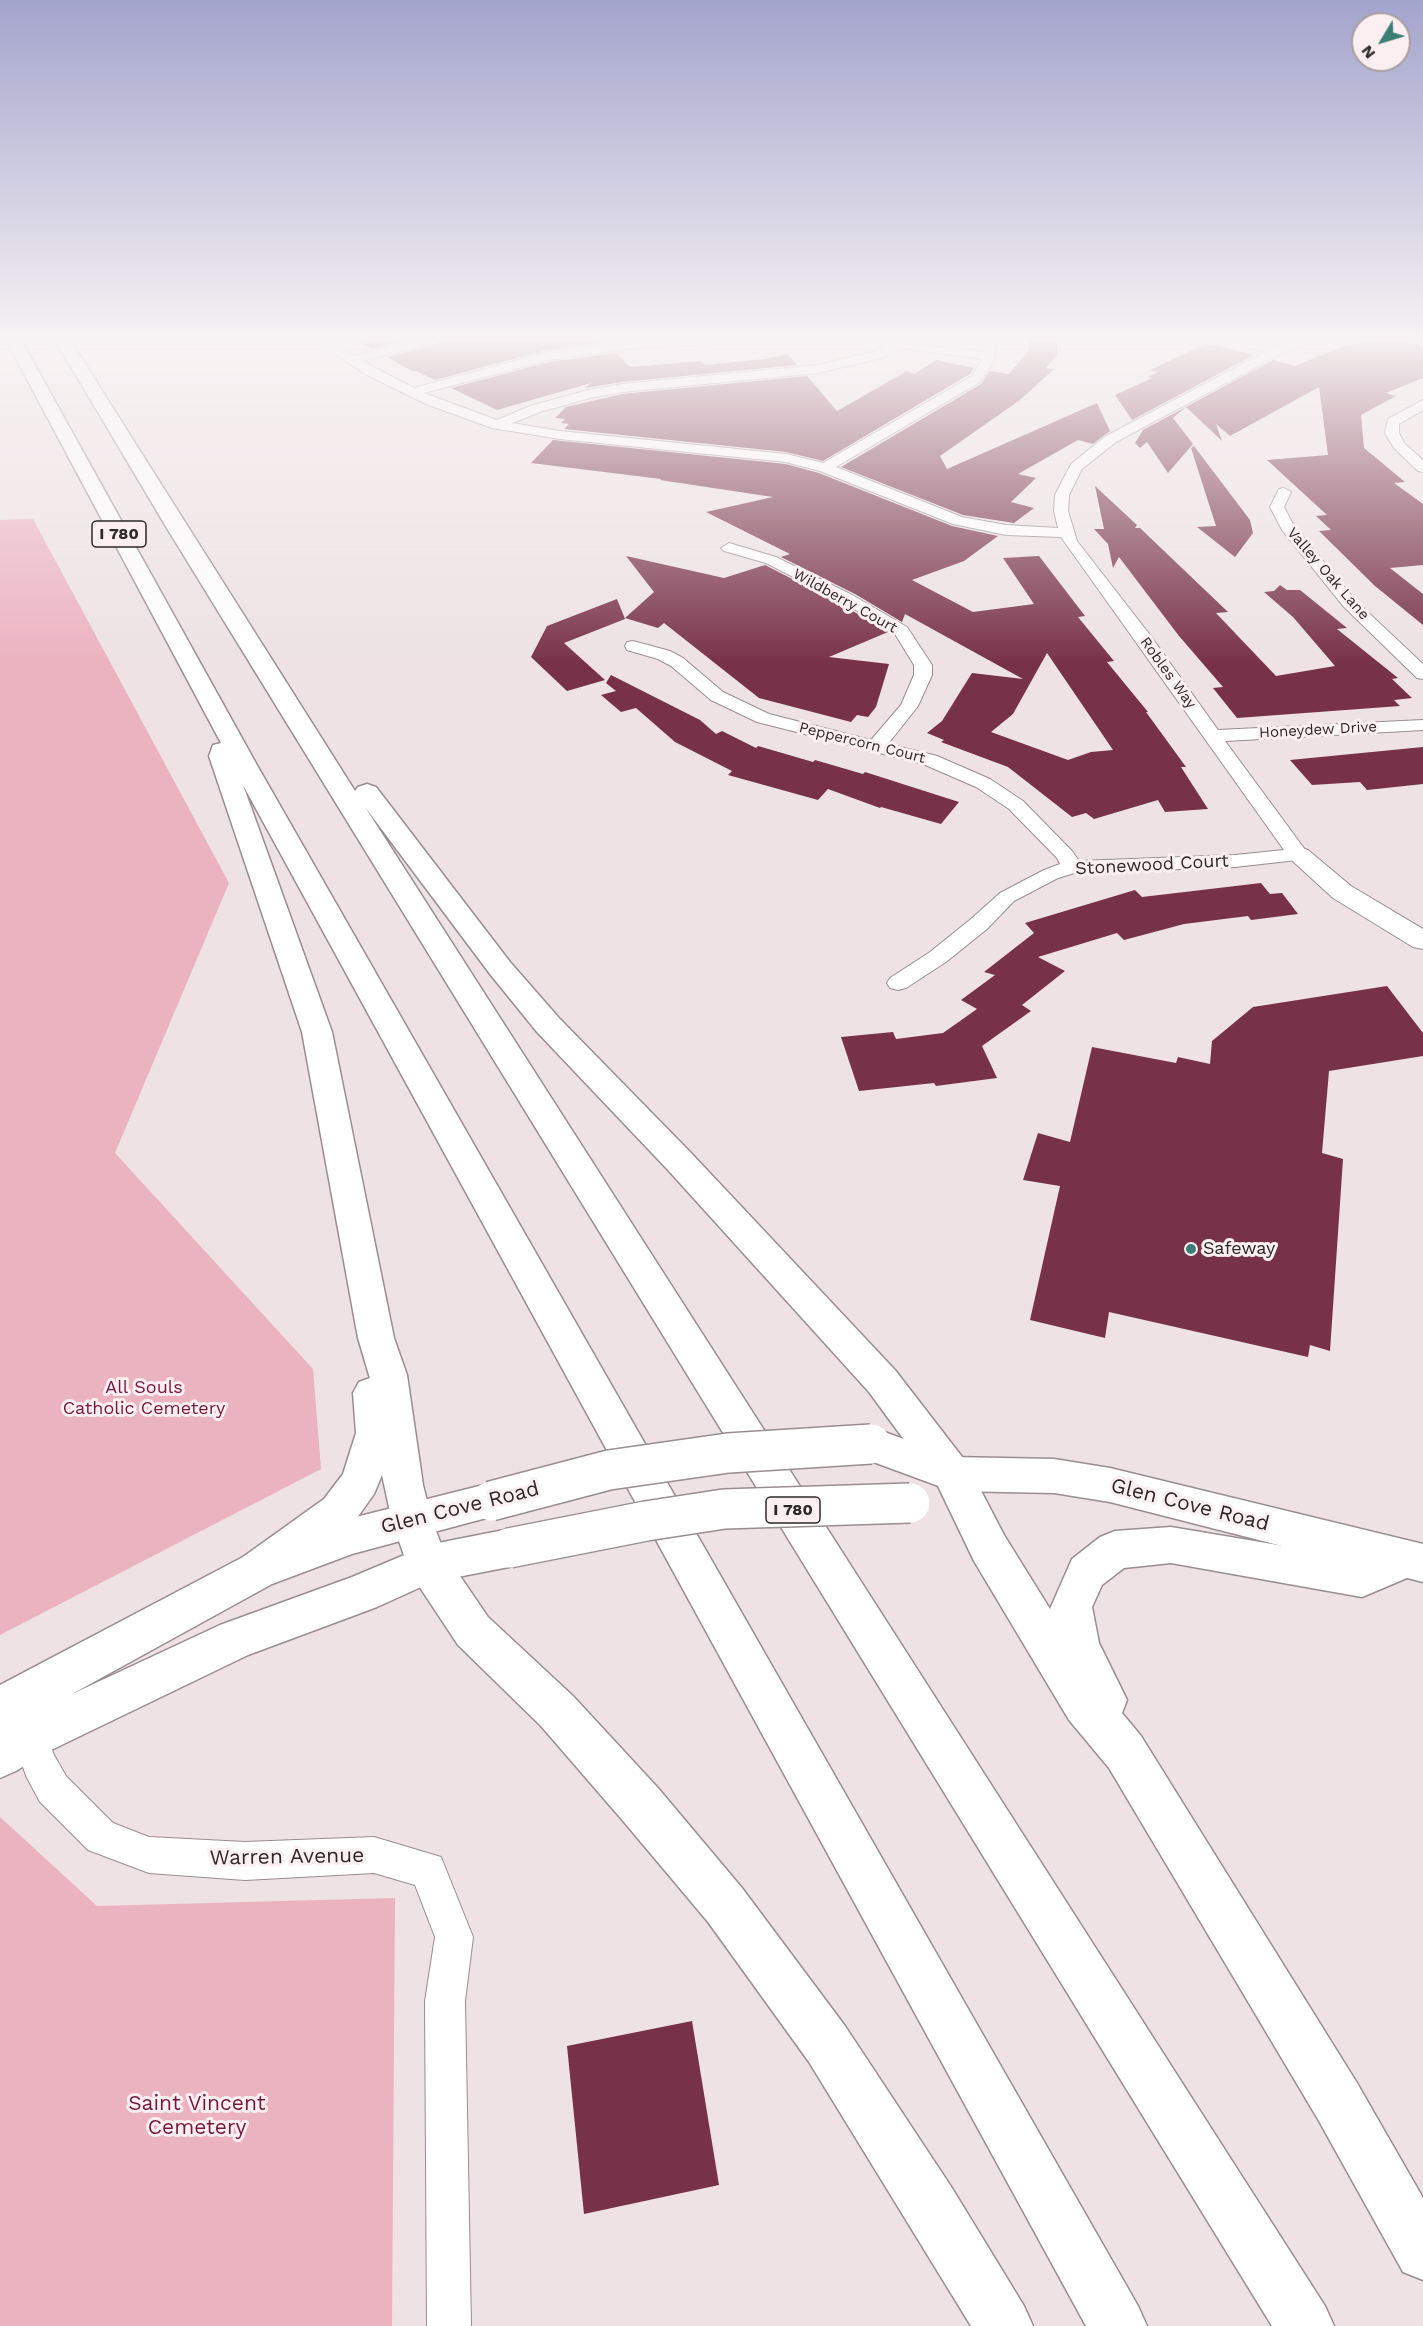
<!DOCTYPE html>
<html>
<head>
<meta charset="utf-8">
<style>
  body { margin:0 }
  #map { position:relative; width:1423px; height:2326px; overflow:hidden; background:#eee2e4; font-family:"Work Sans",sans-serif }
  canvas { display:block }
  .north { position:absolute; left:1351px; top:12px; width:60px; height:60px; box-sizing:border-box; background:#fceff2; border:2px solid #a99fa2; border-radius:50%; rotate:232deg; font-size:16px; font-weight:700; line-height:24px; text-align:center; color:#2d2829 }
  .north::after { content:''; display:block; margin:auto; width:21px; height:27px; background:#3a7f75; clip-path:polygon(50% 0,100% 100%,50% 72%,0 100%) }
</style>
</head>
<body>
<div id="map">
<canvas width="1423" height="2326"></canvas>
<div class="north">N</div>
</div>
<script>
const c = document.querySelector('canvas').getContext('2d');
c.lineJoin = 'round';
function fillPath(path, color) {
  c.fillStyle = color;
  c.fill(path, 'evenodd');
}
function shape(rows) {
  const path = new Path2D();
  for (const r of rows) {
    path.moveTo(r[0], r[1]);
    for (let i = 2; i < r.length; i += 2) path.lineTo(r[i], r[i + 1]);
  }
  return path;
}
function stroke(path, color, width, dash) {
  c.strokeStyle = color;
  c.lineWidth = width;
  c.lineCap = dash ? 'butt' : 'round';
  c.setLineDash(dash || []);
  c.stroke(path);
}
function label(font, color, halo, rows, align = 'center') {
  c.font = font + ' "Work Sans",sans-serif';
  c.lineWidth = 6;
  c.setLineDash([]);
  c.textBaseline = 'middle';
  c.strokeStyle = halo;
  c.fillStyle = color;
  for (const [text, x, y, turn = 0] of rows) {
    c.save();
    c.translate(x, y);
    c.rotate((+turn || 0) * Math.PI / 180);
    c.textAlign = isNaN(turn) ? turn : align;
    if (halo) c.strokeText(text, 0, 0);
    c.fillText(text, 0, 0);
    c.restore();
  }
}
fillPath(shape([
  [33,519,229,883,115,1153,313,1369,321,1469,0,1635,0,520],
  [0,1817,97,1906,395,1898,392,2326,0,2326]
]), '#ebb2c0');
fillPath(shape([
  [355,340,410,340,372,349],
  [439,340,603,340,606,342,547,350,435,380,416,371,412,371,387,357,436,345],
  [1029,340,1057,340,1057,355,1046,368,1054,369,1020,400,940,456,947,469,1097,403,1110,431,1093,444,1078,440,1018,474,1036,478,1011,502,1034,508,1014,523,963,515,841,467,981,384,990,371,1009,374,1028,352],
  [1372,340,1403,340,1423,347,1423,378,1386,393,1396,396,1361,415,1364,448,1405,482,1394,483,1423,504,1423,565,1390,568,1423,594,1423,625,1375,586,1319,531,1331,530,1316,516,1327,515,1267,460,1328,455,1319,387,1230,436,1216,424,1222,441,1186,407,1173,418,1193,444,1168,473,1147,442,1140,448,1135,443,1143,430,1273,360,1295,366,1342,347],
  [1207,343,1254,355,1132,420,1115,395,1152,378,1148,377,1158,372,1150,370],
  [616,353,630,367,701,361,705,365,765,359,788,354,797,365,622,382,585,388,591,383,497,410,451,388,549,362],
  [936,360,974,368,970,374,823,461,786,452,564,429,569,424,561,423,565,419,555,418,566,407,622,394,807,376,837,411,907,371,914,374],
  [553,440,786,464,819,473,952,526,998,536,964,561,912,580,973,612,1034,604,1003,558,1039,556,1085,616,1078,617,1114,661,1107,662,1148,712,1146,712,1186,767,1181,767,1208,809,1165,812,1158,800,1094,819,1086,813,1072,817,1008,767,941,742,944,740,927,733,942,721,972,673,1023,679,905,614,902,622,855,594,781,557,790,554,706,512,773,497,660,480,661,479,531,463],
  [1047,653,1113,750,1091,752,1068,760,991,732,1013,714],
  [1194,446,1250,520,1253,533,1235,557,1197,527,1216,526,1191,448],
  [1095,486,1137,525,1135,528,1140,528,1228,612,1216,613,1276,676,1335,666,1293,617,1264,592,1274,591,1280,585,1287,590,1300,590,1347,628,1337,629,1398,678,1392,679,1412,698,1394,700,1400,706,1237,718,1213,688,1223,687,1179,636,1119,557,1113,568,1108,544,1094,529,1104,529],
  [626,556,724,578,765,565,841,604,888,632,829,657,889,664,876,707,868,717,857,715,851,722,759,698,664,623,658,628,625,618,654,592],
  [617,599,625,619,564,643,605,680,567,691,531,657,547,626],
  [611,675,700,720,716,734,722,731,756,748,758,746,813,762,815,760,863,774,865,772,959,802,941,824,881,807,880,808,828,789,818,800,728,775,732,771,675,742,636,708,621,712,601,695,616,691,606,683],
  [1423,747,1423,784,1367,790,1360,782,1312,785,1290,760],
  [1261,883,1270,894,1282,893,1298,914,1251,920,1248,916,1184,924,1124,940,1117,933,1038,957,1065,971,1022,1005,1031,1011,982,1046,997,1078,936,1086,934,1083,859,1091,841,1037,893,1032,896,1039,943,1033,977,1009,961,1000,995,975,984,972,1034,933,1025,923,1135,890,1142,897],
  [1387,986,1423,1033,1423,1056,1329,1071,1322,1153,1343,1159,1330,1351,1310,1345,1308,1357,1109,1312,1105,1338,1030,1320,1060,1186,1023,1180,1038,1133,1070,1142,1092,1047,1176,1063,1178,1057,1210,1064,1212,1041,1253,1007],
  [692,2021,719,2185,584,2214,567,2046]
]), '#773148');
const minor = shape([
  [314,340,328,340,353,356,418,340,437,340,435,343,362,361,414,388,548,352,637,340,730,340,724,344,637,348,549,360,424,393,497,420,530,406,588,390,622,384,818,365,873,352,886,346,878,345,878,340,983,352,985,340,997,340,993,363,980,382,836,467,962,517,1006,525,1058,528,1054,511,1055,495,1071,464,1106,436,1265,352,1229,343,1227,340,1246,340,1275,347,1297,340,1313,340,1311,343,1280,354,1116,442,1082,469,1069,495,1068,511,1077,541,1150,635,1218,730,1423,720,1423,730,1225,741,1309,855,1306,859,1235,867,1074,873,1058,878,1014,901,987,929,946,962,906,988,898,990,890,988,887,983,890,978,930,952,971,919,1000,893,1044,870,1060,864,1057,858,1009,809,976,787,923,764,757,722,711,700,671,666,658,659,627,650,625,646,627,642,633,641,670,651,683,658,723,692,769,714,871,740,901,705,914,675,914,665,895,634,842,602,766,563,724,551,721,548,729,543,776,557,854,596,907,627,932,665,932,675,918,706,888,744,937,756,990,779,1023,801,1072,851,1079,861,1235,855,1284,850,1061,537,1006,535,953,524,820,471,786,462,560,439,492,428,426,404,367,375,314,340],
  [901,348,982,359,972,376,823,463,786,454,560,431,512,423,540,412,590,398,622,392,818,373,881,358,901,348],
  [1423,400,1423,410,1399,424,1399,433,1404,443,1423,460,1423,472,1418,471,1394,448,1385,433,1388,419,1423,400],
  [1284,488,1291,492,1284,507,1294,526,1356,601,1423,664,1423,679,1417,678,1344,607,1282,530,1270,507,1279,489,1284,488],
  [27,1710,39,1715,54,1755,66,1776,113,1823,149,1837,245,1842,374,1837,441,1857,473,1937,465,2001,471,2326,427,2326,425,2001,435,1937,415,1885,374,1873,245,1880,149,1873,88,1850,40,1802,26,1776,10,1727,15,1715,27,1710]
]);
const tertiary = shape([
  [1299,847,1308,850,1351,886,1423,929,1423,949,1413,947,1333,898,1286,855,1290,850,1299,847]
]);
const secondary = shape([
  [871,1427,952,1457,1054,1459,1110,1468,1423,1544,1423,1582,1110,1502,1054,1493,952,1491,857,1456,851,1444,857,1432,871,1427],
  [491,1483,505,1489,511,1501,505,1513,352,1554,272,1584,72,1694,220,1625,352,1577,428,1545,509,1529,524,1535,530,1548,524,1561,509,1567,432,1582,377,1607,248,1655,47,1752,16,1771,0,1778,0,1685,243,1557,352,1518,491,1483]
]);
const motorway = shape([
  [6,340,21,340,258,767,1138,2306,1147,2326,1086,2326,243,785,332,1032,394,1338,407,1375,423,1485,432,1521,445,1554,488,1617,573,1696,658,1788,742,1888,845,2026,952,2188,1024,2306,1033,2326,971,2326,809,2062,708,1922,624,1822,541,1726,458,1645,413,1577,407,1564,392,1521,382,1475,374,1494,352,1525,273,1583,258,1589,243,1583,237,1570,243,1557,324,1499,343,1474,356,1433,353,1393,359,1382,370,1378,369,1375,358,1338,302,1032,209,756,213,745,221,743,6,340],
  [55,340,70,340,355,791,358,787,367,784,376,787,510,962,559,1018,692,1154,895,1370,966,1462,1004,1535,1050,1609,1072,1559,1100,1537,1115,1531,1171,1527,1361,1559,1406,1540,1421,1546,1423,1551,1421,1572,1362,1597,1171,1563,1124,1568,1102,1585,1092,1607,1099,1643,1127,1700,1122,1713,1141,1736,1357,2083,1423,2198,1423,2280,1403,2272,1319,2121,1109,1768,1069,1720,974,1561,938,1486,869,1392,668,1170,537,1032,490,974,365,807,1325,2306,1334,2326,1272,2326,165,525,55,340]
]);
stroke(minor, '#998d90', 2);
stroke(tertiary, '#998d90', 2);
stroke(secondary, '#998d90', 3);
stroke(motorway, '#998d90', 3);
fillPath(minor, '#fff');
fillPath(tertiary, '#fff');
fillPath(secondary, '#fff');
fillPath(motorway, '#fff');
const secondaryBridge = shape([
  [491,1501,609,1470,728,1453,871,1444],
  [509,1548,646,1521,724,1509,910,1503]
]);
stroke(secondaryBridge, '#998d90', 42, []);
stroke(secondaryBridge, '#fff', 39);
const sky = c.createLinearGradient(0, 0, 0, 665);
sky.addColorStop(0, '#a3a4cc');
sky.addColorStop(0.51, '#f7f2f3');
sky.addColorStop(1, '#f7f2f300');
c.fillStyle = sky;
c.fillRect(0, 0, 1423, 665);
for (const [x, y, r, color] of [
  [1191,1249,6,"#3a7f75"]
]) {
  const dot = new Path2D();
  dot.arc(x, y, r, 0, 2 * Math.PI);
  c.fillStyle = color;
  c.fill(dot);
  stroke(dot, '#fceff2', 2);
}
label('15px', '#2d2829', '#fceff2', [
  ["Valley Oak Lane",1328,574,49],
  ["Wildberry Court",845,601,29],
  ["Robles Way",1168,673,54],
  ["Honeydew Drive",1318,730,-3],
  ["Peppercorn Court",862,743,14]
]);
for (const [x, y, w] of [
  [119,534,54],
  [793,1510,54]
]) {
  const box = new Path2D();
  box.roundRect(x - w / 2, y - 13, w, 26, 4.5);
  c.fillStyle = '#fceff2';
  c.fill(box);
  stroke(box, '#2d2829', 1.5);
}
label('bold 16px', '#2d2829', null, [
  ["I 780",119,534],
  ["I 780",793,1510]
]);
label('18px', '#2d2829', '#fceff2', [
  ["Stonewood Court",1152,865,-3]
]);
label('18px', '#2d2829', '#fceff2', [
  ["Safeway",1203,1249]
], 'left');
label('18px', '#76173d', '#fceff2', [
  ["All Souls",144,1388],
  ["Catholic Cemetery",144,1409]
]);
label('21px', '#2d2829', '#fceff2', [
  ["Glen Cove Road",1190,1505,14],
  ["Glen Cove Road",460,1508,-14],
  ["Warren Avenue",287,1857,-1]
]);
label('21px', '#76173d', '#fceff2', [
  ["Saint Vincent",197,2104],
  ["Cemetery",197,2128]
]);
</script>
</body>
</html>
